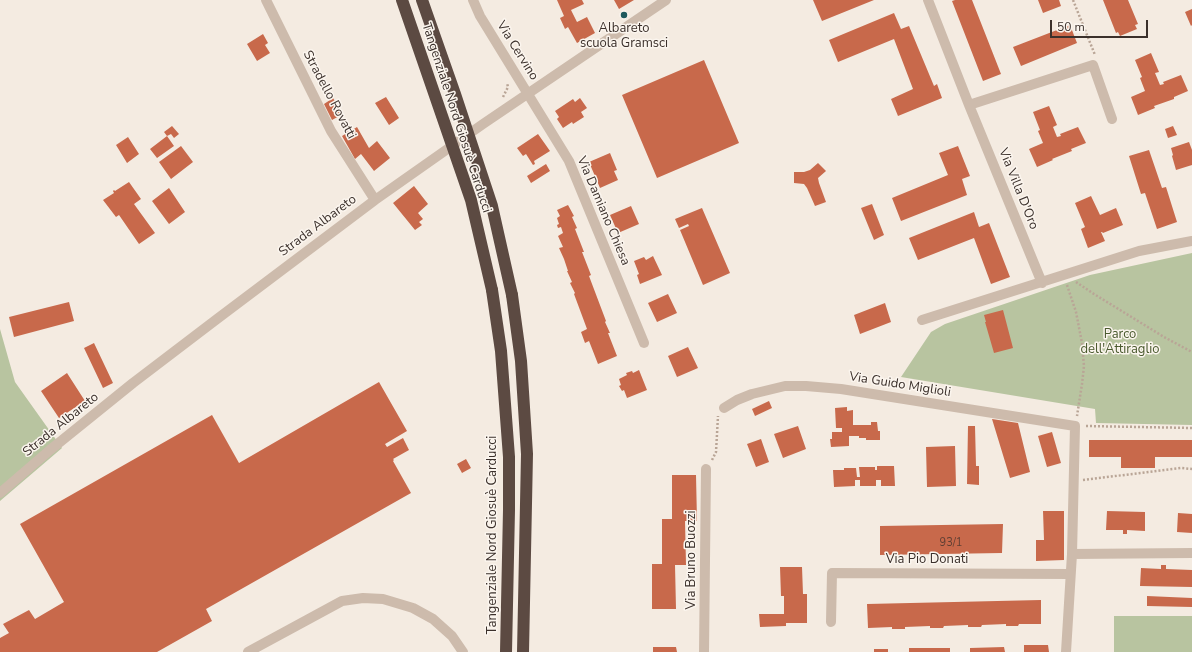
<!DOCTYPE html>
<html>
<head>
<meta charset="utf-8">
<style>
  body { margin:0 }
  #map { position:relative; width:1192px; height:652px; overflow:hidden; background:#f4ebe1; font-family:"Nunito Sans",sans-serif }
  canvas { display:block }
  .scale { position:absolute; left:1050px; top:20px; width:98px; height:18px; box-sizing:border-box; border:2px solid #3b302b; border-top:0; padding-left:5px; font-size:12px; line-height:14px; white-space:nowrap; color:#3b302b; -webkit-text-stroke:3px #fbf5ee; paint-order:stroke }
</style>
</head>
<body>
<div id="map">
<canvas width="1192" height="652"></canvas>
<div class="scale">50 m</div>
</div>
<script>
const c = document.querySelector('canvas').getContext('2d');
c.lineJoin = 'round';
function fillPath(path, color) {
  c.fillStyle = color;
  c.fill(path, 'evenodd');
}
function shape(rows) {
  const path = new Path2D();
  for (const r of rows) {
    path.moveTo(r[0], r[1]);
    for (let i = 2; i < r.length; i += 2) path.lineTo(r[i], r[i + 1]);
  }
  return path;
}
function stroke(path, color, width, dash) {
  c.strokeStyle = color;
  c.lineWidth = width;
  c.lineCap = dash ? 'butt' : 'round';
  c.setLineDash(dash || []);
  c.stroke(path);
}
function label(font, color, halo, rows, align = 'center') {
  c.font = font + ' "Nunito Sans",sans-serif';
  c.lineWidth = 3;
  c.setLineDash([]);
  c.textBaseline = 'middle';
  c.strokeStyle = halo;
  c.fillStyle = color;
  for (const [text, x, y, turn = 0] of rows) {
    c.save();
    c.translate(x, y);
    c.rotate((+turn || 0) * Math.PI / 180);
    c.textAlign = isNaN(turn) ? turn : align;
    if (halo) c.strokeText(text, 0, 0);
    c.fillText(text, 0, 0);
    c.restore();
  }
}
fillPath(shape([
  [1192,253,1192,425,1096,423,1095,409,901,377,931,332,945,324,1090,275],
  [0,329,15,382,62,448,0,501],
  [1114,616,1192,616,1192,652,1114,652]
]), '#b8c4a0');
fillPath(shape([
  [557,0,582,0,584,4,571,10,577,22,587,17,595,33,577,43,568,27,565,29,560,18,564,16],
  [614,0,634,0,619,9],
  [813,0,874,0,822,21],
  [955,0,972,0,1001,74,983,81,952,1],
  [1038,0,1059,0,1061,6,1043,13],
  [1103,0,1128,0,1138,24,1135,25,1137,29,1120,36,1118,32,1116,33],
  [1192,9,1192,25,1191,26,1185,12],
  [894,13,901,29,909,26,934,86,937,84,942,98,898,116,891,99,913,89,894,39,838,62,829,40],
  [1070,25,1077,43,1021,66,1013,47],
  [263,34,268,43,265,45,270,53,257,61,247,44],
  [1151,53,1159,72,1155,73,1160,85,1164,84,1163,82,1181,75,1188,91,1174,97,1174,99,1154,106,1155,108,1138,115,1131,97,1145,91,1140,78,1142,77,1135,60],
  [704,60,739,143,657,178,622,95],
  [386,97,399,118,389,125,375,103],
  [333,98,343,114,332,120,324,104],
  [580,98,587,108,581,112,584,117,573,124,572,122,563,128,557,119,559,117,555,111,573,99,575,102],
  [1049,106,1057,125,1053,127,1057,137,1061,136,1060,134,1078,127,1086,143,1071,149,1072,151,1052,159,1053,160,1037,167,1029,149,1043,143,1038,131,1040,130,1033,112],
  [172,126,179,134,174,138,171,134,167,136,164,132],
  [1173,126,1177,135,1168,138,1165,129],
  [357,127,369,148,377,141,390,158,374,171,361,154,355,159,342,136,347,133,346,132,348,131,349,132],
  [538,134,550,151,534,161,535,164,533,165,526,154,523,156,517,148],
  [167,136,174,146,157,158,150,149],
  [128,137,139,154,127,163,116,145],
  [1189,142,1192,150,1192,165,1176,170,1172,156,1173,155,1171,148],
  [181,146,193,162,171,179,159,162],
  [958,146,970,176,962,179,967,195,901,221,892,198,948,175,939,153],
  [1149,150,1162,188,1166,187,1177,222,1157,229,1145,193,1141,194,1129,156],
  [610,153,617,170,614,171,618,180,600,188,589,162],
  [818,163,826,171,818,178,819,183,826,202,815,206,807,188,804,184,794,183,794,172,804,172,810,170],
  [546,164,550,171,531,183,527,176],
  [129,182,141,199,134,204,155,233,139,244,119,215,116,217,103,200,114,193,113,191,114,190,115,191],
  [414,186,428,204,418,213,423,219,419,222,422,225,415,230,393,203],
  [169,188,185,212,169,224,152,201],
  [1091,196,1100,215,1116,208,1123,225,1103,233,1102,232,1101,232,1105,241,1088,248,1081,229,1085,227,1075,203],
  [872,204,884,235,874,240,861,208],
  [568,205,574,216,572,217,577,228,575,229,584,252,582,252,591,275,589,276,606,321,605,322,610,333,608,333,617,356,598,364,589,341,585,343,581,332,587,329,574,294,575,293,570,283,572,282,567,271,568,271,564,259,559,248,563,247,558,236,563,233,561,227,558,228,557,225,559,224,557,218,560,216,557,210],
  [631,206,639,224,618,233,610,215],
  [702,208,730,273,703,285,680,230,689,226,688,224,679,228,675,219],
  [974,212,979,227,989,223,1010,277,991,284,974,238,918,260,909,238],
  [653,256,662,275,640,284,637,275,639,274,634,261,644,257,646,260],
  [668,294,677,313,657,322,648,303],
  [69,302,74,321,14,337,9,317],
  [885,303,891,322,860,334,854,315],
  [1003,310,1013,348,994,353,985,322,986,322,984,315],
  [94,343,113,383,103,388,84,348],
  [688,347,698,368,677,377,668,356],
  [639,370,647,390,627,398,624,390,622,391,619,386,621,385,619,379,627,375,626,373,632,371,633,373],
  [67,373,85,401,59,418,41,391],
  [379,382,407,431,385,444,387,447,403,438,409,450,393,459,394,460,393,461,411,493,206,609,212,621,157,652,0,652,0,638,9,633,3,624,29,610,35,619,64,602,20,524,212,415,239,463],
  [769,401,772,408,755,416,752,409],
  [847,407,847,411,853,410,853,425,871,425,871,422,877,422,878,431,880,431,880,440,866,440,866,438,859,438,859,436,849,436,849,446,831,447,830,439,832,439,832,432,842,432,842,428,836,428,835,408],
  [992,419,1018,423,1030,472,1010,478],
  [798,426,806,449,783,458,774,434],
  [968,426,975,426,976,466,979,466,979,485,967,484],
  [1052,432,1061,463,1047,467,1038,436],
  [761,439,769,462,756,467,747,444],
  [1089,440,1192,440,1192,457,1155,457,1155,468,1121,468,1121,457,1089,457],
  [955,446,956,486,927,487,926,447],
  [466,459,471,468,462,473,457,464],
  [877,466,894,466,895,486,881,486,881,480,876,480,876,486,860,486,860,480,855,480,855,486,834,487,833,470,844,470,844,468,856,468,857,477,860,477,859,467,875,467,875,470,877,470],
  [672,475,696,475,697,521,685,521,686,565,675,565,676,609,652,609,652,564,662,564,662,519,672,519],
  [1043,511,1064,511,1064,560,1036,561,1036,540,1044,540],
  [1107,511,1145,512,1145,531,1127,530,1127,534,1123,534,1123,530,1106,530],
  [1178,513,1192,514,1192,533,1177,532],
  [1003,524,1002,553,880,555,880,526],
  [1161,565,1166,565,1166,569,1192,570,1192,587,1140,586,1141,568,1161,569],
  [780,567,802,567,803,594,807,594,807,623,786,623,786,626,760,627,759,614,784,614,784,596,781,596],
  [1147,596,1192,598,1192,607,1147,606],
  [1041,600,1041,624,1019,624,1018,626,1006,626,1006,624,982,625,981,627,968,627,968,625,944,626,943,628,930,628,930,626,905,627,905,629,892,629,892,627,868,628,867,604],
  [1024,645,1048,645,1049,652,1024,652],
  [653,647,676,647,677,652,653,652],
  [1004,647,1005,652,970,652,970,648],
  [909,648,950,648,950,652,909,652],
  [874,649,888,649,888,652,874,652]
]), '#c8694b');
stroke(shape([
  [1073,0,1095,55],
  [503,97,508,87,507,83],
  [1076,282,1094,294,1164,337,1192,352],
  [1067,285,1076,312,1082,343,1084,366,1082,384,1077,416],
  [1086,426,1192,428],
  [712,460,716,452,718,416],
  [1083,480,1181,468,1192,469]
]), '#b9a596', 2.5, [2, 2]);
stroke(shape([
  [266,0,331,131,375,200],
  [473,0,480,16,569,161,644,343],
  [928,0,969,105,1042,283],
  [969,105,1093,65,1112,119],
  [922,320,1139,251,1192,241],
  [724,408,737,400,752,394,785,386,806,386,841,389,1075,426,1072,554,1066,652],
  [0,493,50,450,133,383,217,319,375,200,483,124,666,0],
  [1072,554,1192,553],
  [831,622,832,573,1070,574],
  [248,652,342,601,363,598,383,599,413,608,433,619,452,636,463,652],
  [704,652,706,469]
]), '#cdbbac', 10);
stroke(shape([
  [492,290,501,351,509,457,509,510,506,652],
  [512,295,521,361,527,454,523,652]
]), '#5c4a42', 12);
stroke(shape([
  [402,0,471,200,492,290],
  [422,0,455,94,492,206,512,295]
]), '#5c4a42', 12);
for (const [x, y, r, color] of [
  [624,15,4,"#1f5a5e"]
]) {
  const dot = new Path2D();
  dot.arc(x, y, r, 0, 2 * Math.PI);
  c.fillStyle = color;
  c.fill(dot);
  stroke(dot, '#fbf5ee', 1.5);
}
label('11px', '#5e3e33', null, [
  ["93/1",951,543]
]);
label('13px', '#3b302b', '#fbf5ee', [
  ["Albareto",624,29],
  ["scuola Gramsci",624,44]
]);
label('13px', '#3b302b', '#fbf5ee', [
  ["Via Cervino",517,51,58],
  ["Stradello Rovatti",329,95,62],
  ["Tangenziale Nord Giosuè Carducci",456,118,72],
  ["Via Villa D'Oro",1018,189,68],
  ["Via Damiano Chiesa",603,211,67],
  ["Strada Albareto",318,226,-37],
  ["Via Guido Miglioli",900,385,9],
  ["Strada Albareto",61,425,-39],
  ["Tangenziale Nord Giosuè Carducci",493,535,-90],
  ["Via Bruno Buozzi",692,560,-90],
  ["Via Pio Donati",927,560]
]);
label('13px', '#4a5a2e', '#fbf5ee', [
  ["Parco",1120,335],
  ["dell'Attiraglio",1120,350]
]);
</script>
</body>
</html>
